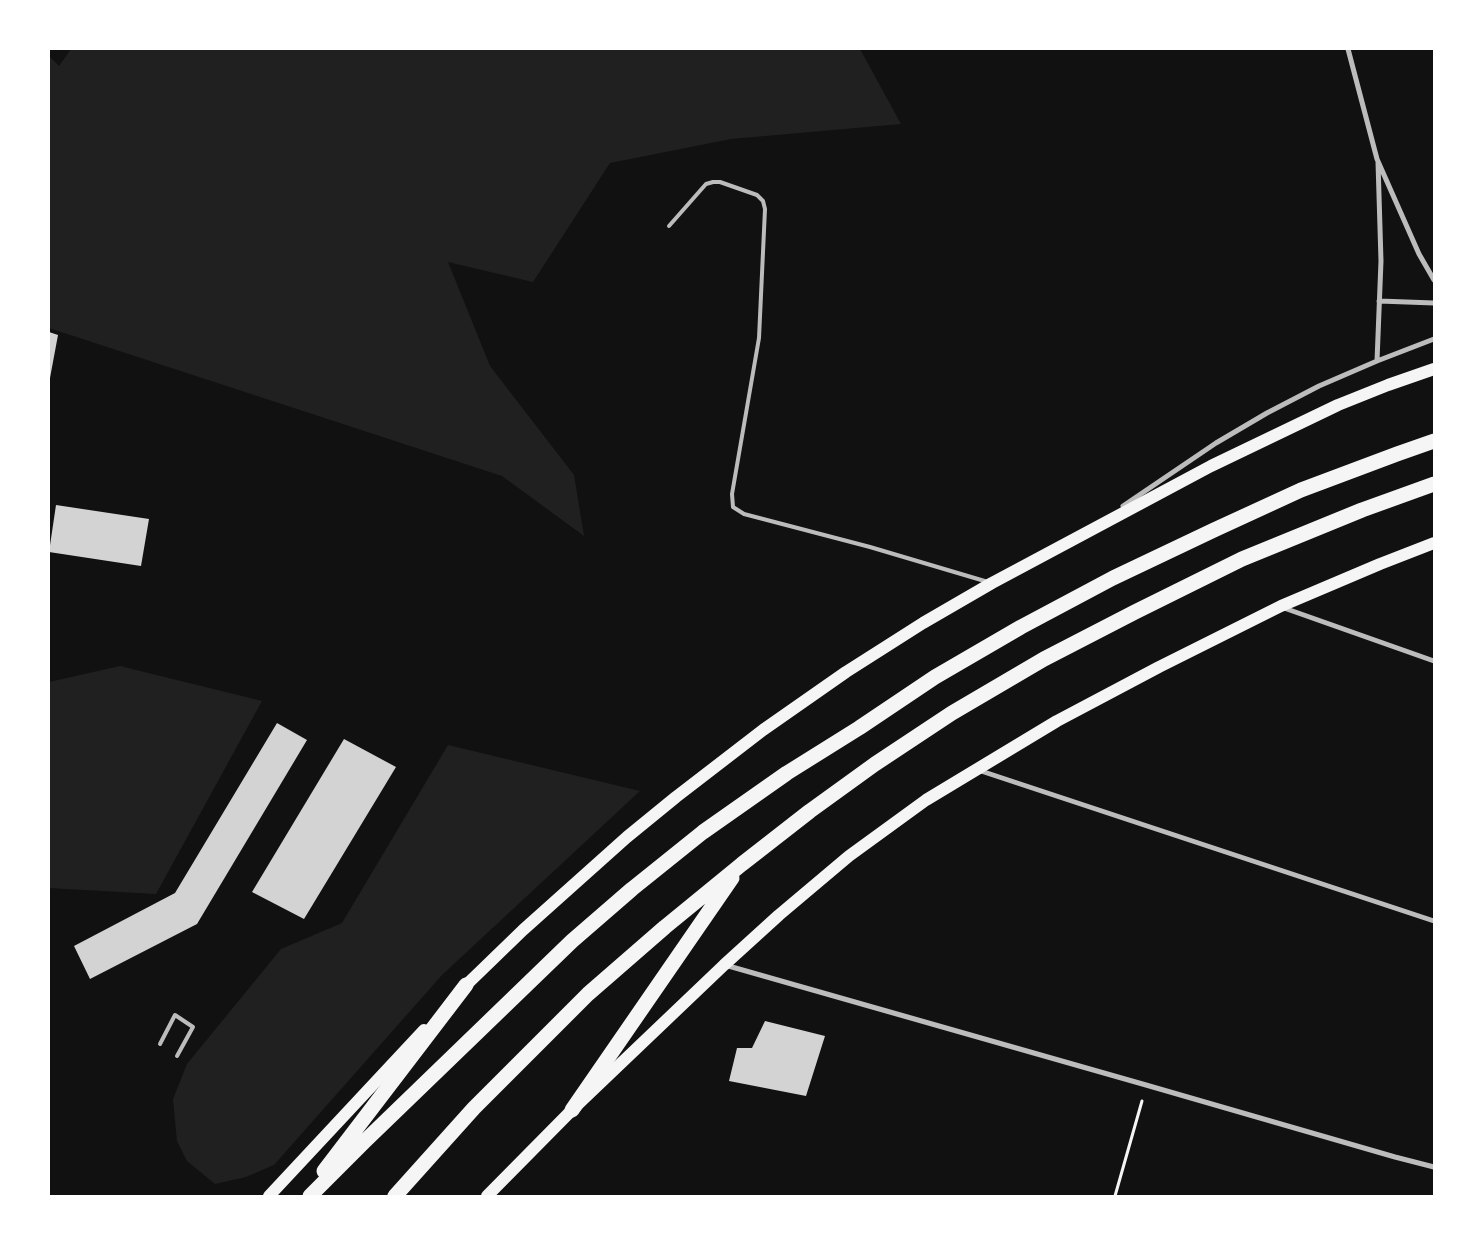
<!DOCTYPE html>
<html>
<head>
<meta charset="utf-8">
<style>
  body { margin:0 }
  #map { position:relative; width:1483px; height:1245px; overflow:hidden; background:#111; font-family:"Noto Sans",sans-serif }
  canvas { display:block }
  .frame { position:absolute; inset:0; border:50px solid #fff; pointer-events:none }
</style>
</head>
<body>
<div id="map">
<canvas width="1483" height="1245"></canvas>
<div class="frame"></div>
</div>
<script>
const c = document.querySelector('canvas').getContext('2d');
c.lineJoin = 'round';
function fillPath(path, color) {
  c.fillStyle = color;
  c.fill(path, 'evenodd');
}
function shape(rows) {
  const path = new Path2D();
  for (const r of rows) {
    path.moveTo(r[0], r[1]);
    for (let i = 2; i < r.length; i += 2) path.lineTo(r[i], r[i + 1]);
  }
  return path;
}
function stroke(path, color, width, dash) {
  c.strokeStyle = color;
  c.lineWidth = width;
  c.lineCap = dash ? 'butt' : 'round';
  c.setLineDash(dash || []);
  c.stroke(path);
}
fillPath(shape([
  [71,49,860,49,901,124,731,139,610,163,533,282,448,262,490,366,574,475,584,536,502,476,49,328,49,56,59,66],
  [120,666,262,701,156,894,49,888,49,682],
  [448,745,640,791,442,975,274,1165,246,1177,215,1184,187,1161,177,1141,173,1099,187,1064,281,949,342,923]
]), '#202020');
fillPath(shape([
  [49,332,58,335,50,378,49,378],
  [56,505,149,519,141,566,49,552],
  [277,723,307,740,197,924,90,979,74,946,175,893],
  [344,739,396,767,304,919,252,892],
  [765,1021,825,1036,806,1096,729,1081,737,1048,752,1048]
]), '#d3d3d3');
stroke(shape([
  [1115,1196,1142,1101]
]), '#f5f5f5', 3);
stroke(shape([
  [669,226,706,184,713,182,720,182,757,195,763,201,765,209,759,338,732,494,733,507,744,514,870,547,988,582],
  [160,1044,175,1015,193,1027,177,1056]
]), '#bcbcbc', 4);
stroke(shape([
  [1348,49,1377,159,1419,254,1434,280],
  [1379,301,1434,303],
  [1377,361,1381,261,1378,162],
  [1123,506,1216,443,1267,413,1319,386,1377,361,1434,339],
  [1284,608,1434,661],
  [978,770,1434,921],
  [725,965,1146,1085,1395,1157,1434,1167]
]), '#bcbcbc', 5);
stroke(shape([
  [460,991,523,930,627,837,676,797,763,730,846,672,923,623,992,583,1211,466,1338,405,1388,385,1434,369],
  [269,1196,424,1030],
  [487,1196,572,1110,724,965,779,915,849,856,926,800,1057,721,1159,667,1281,606,1380,564,1434,543]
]), '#f5f5f5', 12);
stroke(shape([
  [572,1110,732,878],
  [324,1171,466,985],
  [310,1196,364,1142,572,941,632,889,703,832,787,773,859,728,935,677,1021,627,1113,578,1214,530,1301,490,1397,454,1434,441],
  [395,1196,474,1108,588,994,665,927,742,864,810,811,875,764,952,713,1044,659,1135,612,1242,559,1362,510,1434,484]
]), '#f5f5f5', 15);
</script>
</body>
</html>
